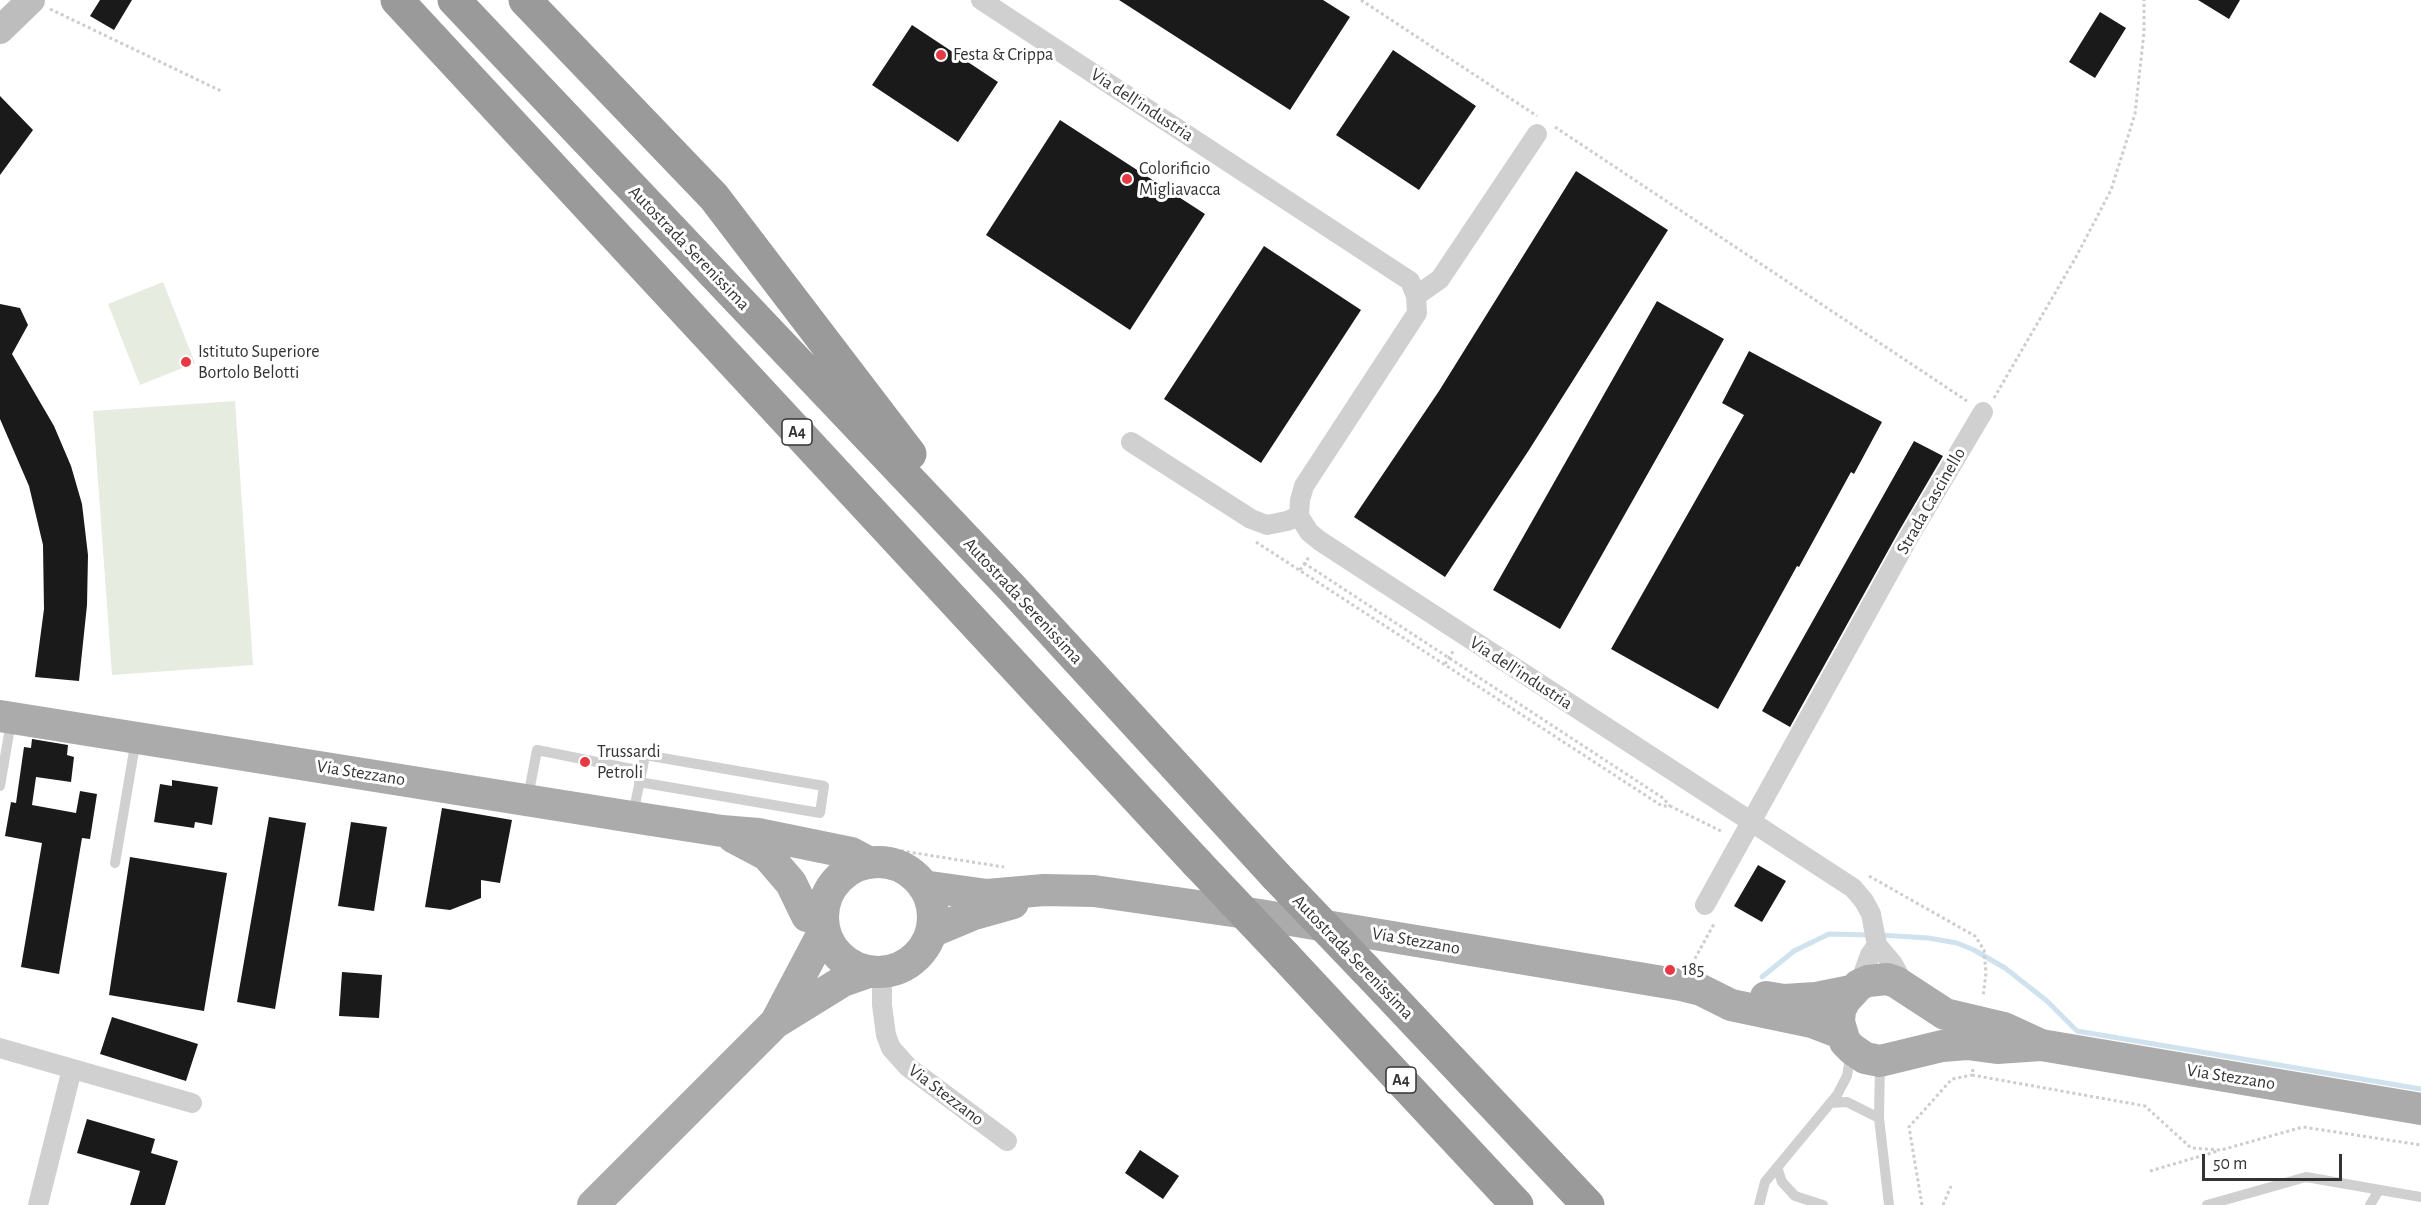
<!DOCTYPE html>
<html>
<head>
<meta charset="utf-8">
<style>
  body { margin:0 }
  #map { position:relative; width:2421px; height:1205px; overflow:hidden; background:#fff; font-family:"Alegreya Sans",sans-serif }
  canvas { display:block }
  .scale { position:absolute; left:2202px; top:1154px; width:140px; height:27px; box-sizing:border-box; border:3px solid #333; border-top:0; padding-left:8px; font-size:18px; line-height:21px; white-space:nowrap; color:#333; -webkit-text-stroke:4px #fff; paint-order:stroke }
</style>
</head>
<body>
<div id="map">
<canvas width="2421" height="1205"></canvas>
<div class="scale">50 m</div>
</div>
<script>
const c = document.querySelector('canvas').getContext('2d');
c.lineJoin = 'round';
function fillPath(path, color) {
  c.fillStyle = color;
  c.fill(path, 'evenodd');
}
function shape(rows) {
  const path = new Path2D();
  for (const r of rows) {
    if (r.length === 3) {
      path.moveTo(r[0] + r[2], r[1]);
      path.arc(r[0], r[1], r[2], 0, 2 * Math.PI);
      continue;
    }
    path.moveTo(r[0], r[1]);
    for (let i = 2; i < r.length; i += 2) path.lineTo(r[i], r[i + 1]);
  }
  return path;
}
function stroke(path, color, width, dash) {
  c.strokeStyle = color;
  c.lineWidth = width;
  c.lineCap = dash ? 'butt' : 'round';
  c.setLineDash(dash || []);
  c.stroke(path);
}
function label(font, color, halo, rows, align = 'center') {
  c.font = font + ' "Alegreya Sans",sans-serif';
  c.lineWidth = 6;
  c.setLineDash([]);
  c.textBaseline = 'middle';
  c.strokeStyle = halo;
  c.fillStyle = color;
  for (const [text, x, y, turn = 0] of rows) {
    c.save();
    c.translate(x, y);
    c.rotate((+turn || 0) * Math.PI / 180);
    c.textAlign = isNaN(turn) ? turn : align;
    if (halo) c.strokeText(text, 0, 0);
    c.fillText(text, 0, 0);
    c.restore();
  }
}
fillPath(shape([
  [163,282,195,363,140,385,108,304],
  [235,401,253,665,112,675,93,411]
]), '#e6ecdf');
stroke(shape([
  [1880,935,1928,938,1957,943,1974,950,2005,968,2047,1001,2077,1031,2421,1089],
  [1762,977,1794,951,1829,934,1870,935]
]), '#cfe2ee', 5);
fillPath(shape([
  [100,0,132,0,114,30,90,16],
  [1119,0,1323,0,1350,17,1290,110],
  [2198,0,2240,0,2229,19],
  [2100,12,2126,28,2095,78,2069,62],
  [912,25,998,82,958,142,872,85],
  [1393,50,1476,106,1419,190,1336,135],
  [0,96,33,130,0,175],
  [1060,120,1205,214,1130,330,986,235],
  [1576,171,1668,230,1529,450,1445,577,1354,517,1439,391],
  [1264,246,1361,310,1261,463,1164,399],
  [1657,301,1724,339,1560,629,1493,590],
  [0,304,20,308,28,325,12,354,54,426,71,466,82,504,88,555,87,605,79,681,35,677,44,609,43,545,29,486,0,419],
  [1749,351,1882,422,1854,474,1851,472,1799,567,1797,566,1718,709,1611,649,1744,415,1722,403],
  [1914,441,1943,456,1899,531,1790,727,1762,711],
  [32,739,68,745,67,755,74,757,71,782,36,777,32,805,76,813,80,791,97,794,90,839,82,838,59,974,21,967,42,843,5,836,11,802,16,803,24,747,31,748],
  [172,780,218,787,212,825,195,822,194,828,154,822,160,784,172,786],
  [442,808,512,820,500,883,481,880,481,898,450,910,425,907],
  [269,817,306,823,275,1009,237,1002],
  [351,822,387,827,374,911,338,906],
  [130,857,227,873,204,1011,109,995],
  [1758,865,1786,881,1762,922,1734,906],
  [342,972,382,975,379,1018,339,1016],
  [112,1017,198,1044,186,1081,100,1054],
  [87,1119,155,1139,151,1153,178,1161,165,1205,130,1205,140,1171,77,1153],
  [1140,1150,1179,1176,1163,1199,1125,1173]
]), '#1a1a1a');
stroke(shape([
  [1361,0,1537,116],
  [50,9,221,91],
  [1555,127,1967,401],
  [1994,398,2076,257,2111,190,2135,114,2144,32,2144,0],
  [1256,542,1662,806,1670,806,1723,832],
  [1304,563,1663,798,1670,806],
  [1300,570,1309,557],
  [1445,664,1454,650],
  [889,849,1004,867],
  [1869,876,1975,936,1984,950,1986,973,1983,997],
  [1692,964,1715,922],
  [1973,1069,1972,1075,2145,1106,2191,1148,2221,1150,2303,1127,2421,1145],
  [2150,1171,2218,1151],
  [1922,1205,1909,1127,1952,1079,1972,1075],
  [1943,1205,1951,1186]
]), '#cdcdcd', 3, [3, 3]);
stroke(shape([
  [639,782,820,813,824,786,645,755,642,771],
  [0,786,11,722],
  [528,797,537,750,642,771,633,814],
  [115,863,136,739],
  [1880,1062,1879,1118,1889,1205],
  [1830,1103,1847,1102,1879,1118],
  [1777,1167,1782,1182,1795,1196,1823,1205],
  [1759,1205,1765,1182,1837,1095,1847,1076,1851,1052],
  [2207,1205,2306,1177,2421,1197],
  [2370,1205,2379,1190]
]), '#d0d0d0', 10);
stroke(shape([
  [981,0,1410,281,1416,296,1417,313,1304,486,1300,500,1299,516,1309,532,1320,541,1853,888,1864,901,1871,914,1877,945,1893,964,1905,986],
  [1416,296,1440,279,1537,134],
  [1131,442,1251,519,1267,525,1287,521,1299,516],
  [1705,905,1909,537,1983,412],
  [882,973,882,1005,886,1035,891,1048,908,1067,1007,1141],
  [1859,985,1870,955,1877,945],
  [0,1048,192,1103],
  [38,1205,72,1069]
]), '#d0d0d0', 20);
stroke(shape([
  [0,30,31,0]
]), '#bdbdbd', 28);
stroke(shape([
  [0,716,632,817,722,831,758,834,851,853,870,863],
  [733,837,767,855,791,883,807,916,823,919],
  [878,917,55],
  [923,886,987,895,1044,890,1094,891,1260,915,1681,985,1701,990,1731,1005,1812,1022,1841,1033],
  [931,932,974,914,1013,903],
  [1766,997,1784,1000,1816,998,1851,991],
  [777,1020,824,931],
  [2041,1045,2004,1028,1945,1014,1896,982,1887,979,1868,981,1859,985,1845,1000,1840,1010,1839,1022,1845,1042,1852,1049,1865,1058,1880,1061,1942,1046,1967,1044,1997,1048,2041,1045,2421,1109],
  [593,1205,775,1023,843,981,869,972]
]), '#ababab', 32);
stroke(shape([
  [397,0,1197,863],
  [454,0,1011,587,1276,876],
  [525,0,714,197,910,454],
  [1285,956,1517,1205],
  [1365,969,1588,1205]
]), '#9a9a9a', 33);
stroke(shape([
  [1197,863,1285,956],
  [1276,876,1365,969]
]), '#9a9a9a', 33);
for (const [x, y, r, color] of [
  [941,55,6,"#e63946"],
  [1127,179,6,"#e63946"],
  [186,362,6,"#e63946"],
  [585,762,6,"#e63946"],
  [1670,970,6,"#e63946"]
]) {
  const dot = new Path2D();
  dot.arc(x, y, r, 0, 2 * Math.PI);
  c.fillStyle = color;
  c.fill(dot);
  stroke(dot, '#fff', 2);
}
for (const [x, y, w] of [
  [797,432,30],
  [1401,1080,30]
]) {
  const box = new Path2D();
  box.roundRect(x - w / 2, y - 13, w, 26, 4.5);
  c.fillStyle = '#fff';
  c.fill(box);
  stroke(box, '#333', 1.5);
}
label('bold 16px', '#333', null, [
  ["A4",797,432],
  ["A4",1401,1080]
]);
label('18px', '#333', '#fff', [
  ["Festa & Crippa",953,55],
  ["Colorificio",1139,169],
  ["Migliavacca",1139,190],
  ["Istituto Superiore",198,352],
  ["Bortolo Belotti",198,373],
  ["Trussardi",597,752],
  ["Petroli",597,773],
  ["185",1682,970]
], 'left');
label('18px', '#333', '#fff', [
  ["Via dell'industria",1142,105,33],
  ["Autostrada Serenissima",689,248,46],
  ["Strada Cascinello",1931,501,-60],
  ["Autostrada Serenissima",1023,601,47],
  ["Via dell'industria",1521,673,33],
  ["Via Stezzano",361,773,9],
  ["Via Stezzano",1416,941,10],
  ["Autostrada Serenissima",1353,957,46],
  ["Via Stezzano",2231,1077,9],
  ["Via Stezzano",946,1095,37]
]);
</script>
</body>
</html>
